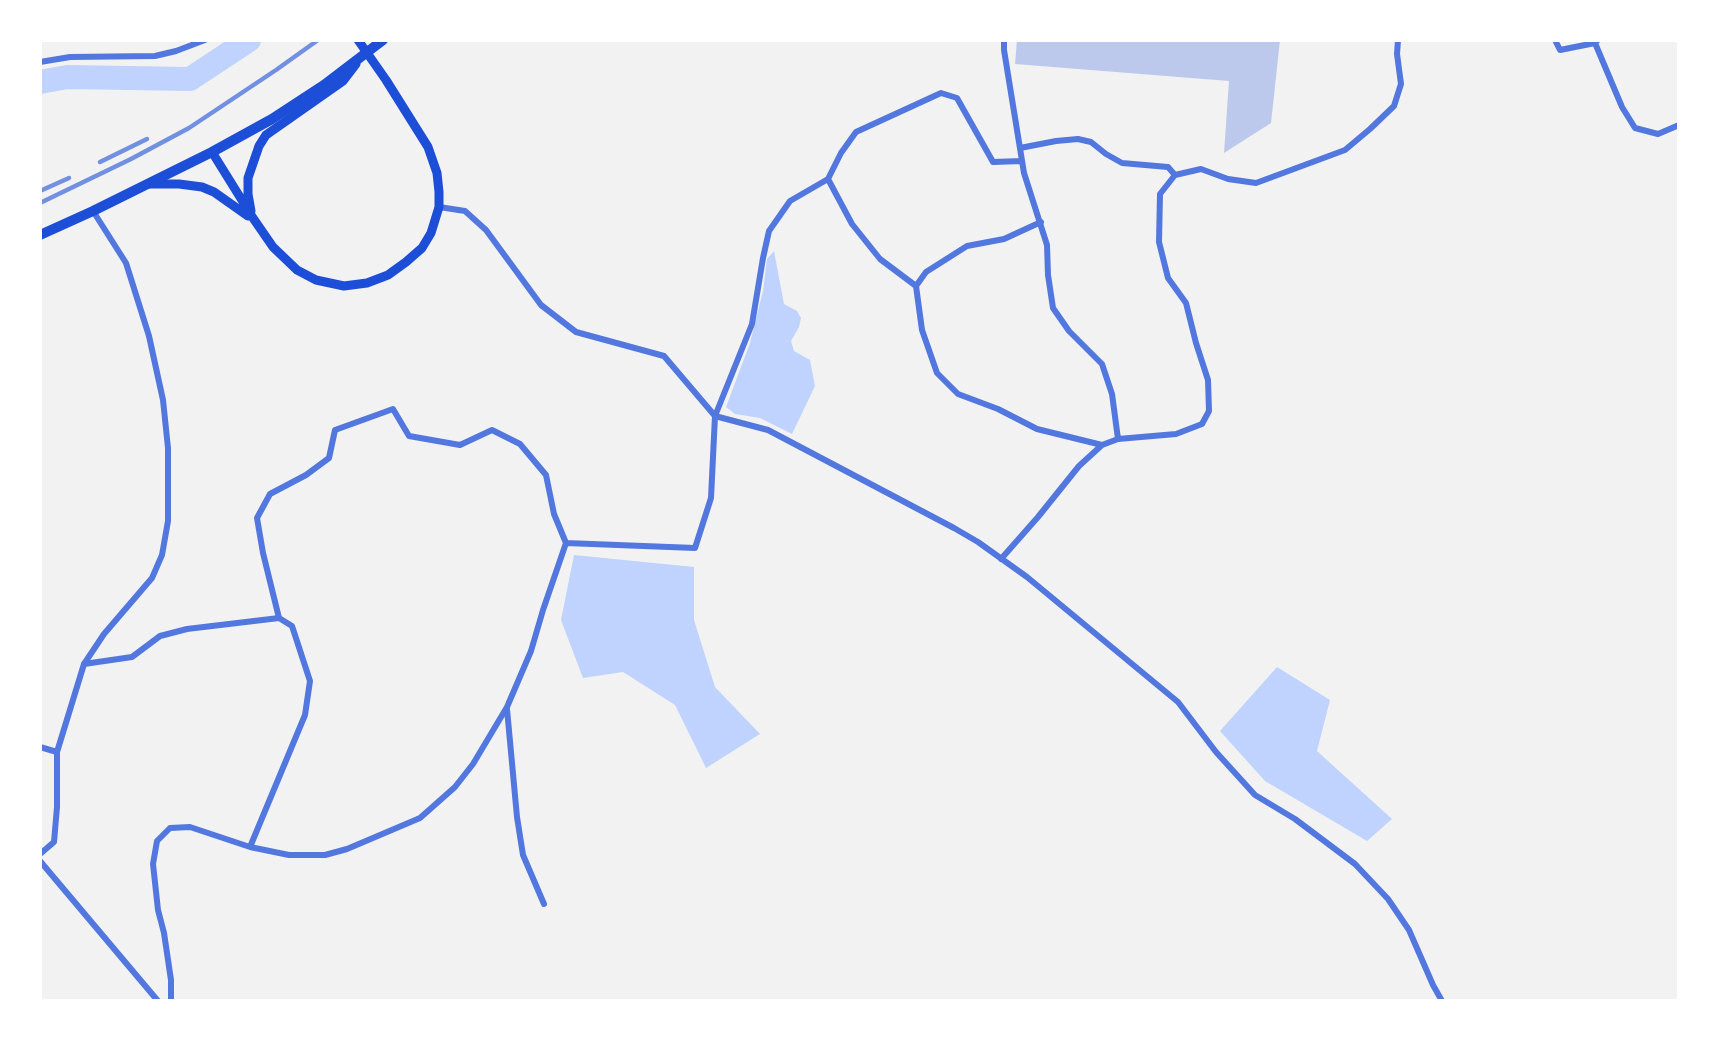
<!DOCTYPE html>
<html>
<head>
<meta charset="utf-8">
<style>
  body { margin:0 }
  #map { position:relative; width:1719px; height:1041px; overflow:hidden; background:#f2f2f2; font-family:"Open Sans",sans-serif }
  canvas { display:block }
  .frame { position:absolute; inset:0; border:42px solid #fff; pointer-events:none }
</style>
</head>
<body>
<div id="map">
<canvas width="1719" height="1041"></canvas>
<div class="frame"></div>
</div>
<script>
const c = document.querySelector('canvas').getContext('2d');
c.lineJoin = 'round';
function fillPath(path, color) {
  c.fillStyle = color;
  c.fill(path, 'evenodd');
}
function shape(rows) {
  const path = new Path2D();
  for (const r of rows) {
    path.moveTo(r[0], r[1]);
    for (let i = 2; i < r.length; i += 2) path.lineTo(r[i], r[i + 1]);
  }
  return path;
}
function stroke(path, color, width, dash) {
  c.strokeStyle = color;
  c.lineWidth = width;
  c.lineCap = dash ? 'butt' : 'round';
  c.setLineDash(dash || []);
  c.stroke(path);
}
fillPath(shape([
  [774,251,784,304,797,311,801,318,799,327,791,341,794,351,810,360,815,386,792,434,760,418,735,414,726,407,750,343,763,291,767,259],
  [574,555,694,567,694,620,715,687,760,734,706,768,675,705,623,672,583,678,561,620],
  [1277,667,1330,700,1317,751,1392,819,1367,841,1265,781,1220,731]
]), '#bfd3fe');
stroke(shape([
  [40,82,67,77,190,79,249,40]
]), '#bfd3fe', 24);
fillPath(shape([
  [1017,40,1280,40,1271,123,1224,153,1229,81,1015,64]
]), '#bdc9ec');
stroke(shape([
  [1004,40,1004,50,1024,173,1047,245,1048,275,1053,308,1069,331,1102,364,1112,394,1118,439],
  [1555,40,1560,50,1595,43,1597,41],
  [1595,43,1622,107,1635,128,1658,134,1679,125],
  [40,62,70,57,155,56,176,51,205,40],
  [1020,148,1056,141,1078,139,1091,142,1106,154,1122,163,1168,167,1175,175],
  [828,179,852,224,880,259,916,286],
  [439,207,465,211,486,230,541,305,576,332,664,356,715,416,768,430,954,528,978,542,1027,577,1178,702,1216,752,1255,795,1295,819,1355,864,1388,899,1409,930,1433,985,1442,1001],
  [1041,222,1004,239,967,246,926,272,916,286,922,330,937,373,958,394,998,409,1037,429,1102,445],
  [1001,559,1038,517,1079,466,1102,445,1118,439,1176,434,1202,424,1209,411,1208,380,1196,343,1186,303,1168,278,1159,242,1160,194,1175,175,1201,169,1228,179,1256,183,1345,150,1370,129,1394,106,1401,84,1397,54,1398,40],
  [279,618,263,553,257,518,270,494,306,475,329,458,335,430,393,409,409,436,460,445,492,430,520,444,546,475,554,514,566,543],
  [84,664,132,657,160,636,187,629,279,618,292,626,310,681,305,715,250,847],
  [507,709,517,817,523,855,544,904],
  [40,747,57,752],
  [40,854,54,842,57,807,57,752,84,664,104,634,152,578,162,555,168,521,168,448,163,400,149,336,126,263,93,211],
  [40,861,158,1001],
  [171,1001,171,980,164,933,158,910,153,864,157,841,170,828,190,827,250,847,289,855,325,855,347,849,420,818,455,787,473,764,507,707,531,651,543,610,566,543,695,548,711,498,715,416,752,324,763,258,769,231,790,201,828,179,841,153,856,132,941,93,957,98,993,162,1022,161]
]), '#5277de', 6);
stroke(shape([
  [212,152,253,218,273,247,297,270,316,280,344,286,367,283,388,275,406,262,422,248,431,233,439,207,439,192,437,173,428,147,386,80,358,40],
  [149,184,179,184,202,187,214,192,248,216],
  [251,211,248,194,248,178,259,146,266,135,343,81,356,64]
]), '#1d4ed8', 9);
stroke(shape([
  [40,235,93,211,212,152,272,119,324,85,383,40]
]), '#1d4ed8', 10);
stroke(shape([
  [100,162,147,139],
  [40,191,69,178],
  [40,203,131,159,189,128,276,70,318,40]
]), '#7290e2', 4.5);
</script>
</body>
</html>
